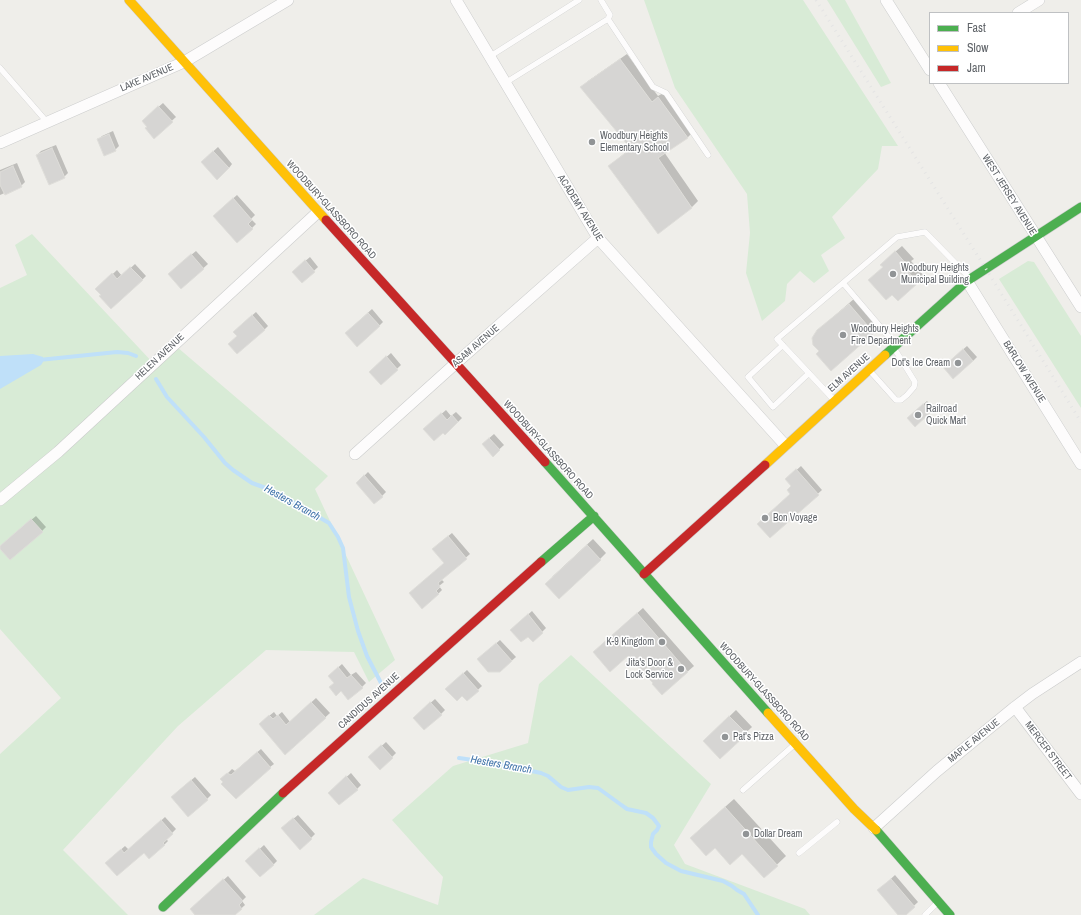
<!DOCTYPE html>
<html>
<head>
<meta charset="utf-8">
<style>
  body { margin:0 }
  #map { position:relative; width:1081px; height:915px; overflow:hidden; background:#efeeea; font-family:"Archivo Narrow",sans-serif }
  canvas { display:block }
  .legend { position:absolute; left:929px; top:12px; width:140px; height:72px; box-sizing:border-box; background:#fff; border:1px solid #bfc1c3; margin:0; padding:5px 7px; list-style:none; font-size:12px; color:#5f6368 }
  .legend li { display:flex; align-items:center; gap:8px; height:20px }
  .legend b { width:20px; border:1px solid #bfc1c3 }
</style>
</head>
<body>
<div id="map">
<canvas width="1081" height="915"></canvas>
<ul class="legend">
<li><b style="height:5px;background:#4caf50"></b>Fast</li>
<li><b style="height:5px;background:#ffc107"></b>Slow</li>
<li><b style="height:5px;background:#c62828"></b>Jam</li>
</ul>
</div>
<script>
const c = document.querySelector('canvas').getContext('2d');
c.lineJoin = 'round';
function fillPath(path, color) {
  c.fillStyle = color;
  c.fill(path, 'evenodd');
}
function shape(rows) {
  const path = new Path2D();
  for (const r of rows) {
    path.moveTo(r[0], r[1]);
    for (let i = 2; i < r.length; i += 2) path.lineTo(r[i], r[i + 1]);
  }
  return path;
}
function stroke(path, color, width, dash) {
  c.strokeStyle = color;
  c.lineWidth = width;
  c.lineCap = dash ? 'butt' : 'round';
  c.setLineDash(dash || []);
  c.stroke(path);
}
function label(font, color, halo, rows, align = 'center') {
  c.font = font + ' "Archivo Narrow",sans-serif';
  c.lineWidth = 3;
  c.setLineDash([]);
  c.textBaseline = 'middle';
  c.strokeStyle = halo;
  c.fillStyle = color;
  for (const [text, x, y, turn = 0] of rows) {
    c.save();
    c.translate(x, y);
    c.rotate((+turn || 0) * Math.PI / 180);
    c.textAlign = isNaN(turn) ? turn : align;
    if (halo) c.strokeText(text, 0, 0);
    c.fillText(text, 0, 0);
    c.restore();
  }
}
fillPath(shape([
  [644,0,803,0,898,146,882,146,878,169,832,217,845,238,821,255,829,271,814,283,800,271,787,284,785,301,762,321,746,273,750,233,747,194,675,88],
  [827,0,845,0,891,83,881,87],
  [32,234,155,365,177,347,328,476,315,489,395,660,369,682,354,652,266,650,178,726,63,850,128,915,0,915,0,754,61,698,0,629,0,288,27,275,15,245],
  [1028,261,1034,262,1081,336,1081,408,999,279],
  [571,655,711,784,674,845,685,864,805,909,810,915,314,915,363,878,438,905,443,877,392,820,453,766,528,743,539,684]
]), '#d8ebd6');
fillPath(shape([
  [33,354,43,357,43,362,41,365,0,389,0,356]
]), '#bfe0f9');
fillPath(shape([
  [627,54,658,96,665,92,694,131,688,137,664,152,698,201,692,207,609,166,631,148,582,87,588,81],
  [163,103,176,117,154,137,148,127,147,117],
  [113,131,119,146,115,150,98,140,102,136],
  [56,145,68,173,64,177,37,155,41,151],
  [218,147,232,164,229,168,206,158],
  [17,163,25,182,21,186,0,195,0,170],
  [237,195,255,215,251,219,256,224,252,228,218,212],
  [902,246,914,259,911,261,924,276,898,299,884,267,888,258],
  [196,251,208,264,181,288,173,270],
  [310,257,318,267,302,282,297,268],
  [135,264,146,276,142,280,102,294,97,289,117,270,122,276],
  [855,298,879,326,831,370,820,351,825,324],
  [372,309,383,322,379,326,350,329],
  [256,312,268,326,264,330,238,336,238,328],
  [967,346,977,357,973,361,948,363],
  [391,353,401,365,381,384,374,368],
  [927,401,933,408,915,425,912,414],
  [446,410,451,416,456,412,462,418,458,422,429,425],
  [494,434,504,445,493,455,487,440],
  [801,466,822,490,770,537,791,494,793,486,791,475],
  [368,472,386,492,382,496,357,483],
  [36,516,46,527,42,531,4,543],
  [452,533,470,554,441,579,444,582,439,586,442,590,438,594,410,593,445,563,437,545],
  [593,539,606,553,600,559,552,577],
  [643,608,694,666,662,694,655,683,628,655,600,646],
  [532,611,546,628,542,632,515,626],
  [500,640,516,657,500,671,483,655],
  [342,664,351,675,356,672,366,683,362,687,333,672],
  [467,670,482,686,467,700,451,685],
  [316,698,330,713,285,754,264,720,274,712,277,716,282,712,290,722],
  [435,699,445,710,441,714,418,714],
  [736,710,752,727,720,757,704,741],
  [386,742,396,753,392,757,374,753],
  [261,749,274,764,270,767,224,782,222,779,232,769,235,771],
  [351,773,361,785,357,789,333,789],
  [195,777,211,795,207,799,176,793],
  [734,799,786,856,764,877,742,853,700,829],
  [298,815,315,834,311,838,286,825],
  [165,817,176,829,166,839,168,841,164,845,144,851,110,859,125,846,129,850],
  [264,845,277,861,273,865,251,857],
  [895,875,918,902,904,915,899,915,882,887],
  [228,876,246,897,242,901,245,905,234,915,197,915,196,905]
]), '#0003');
stroke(shape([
  [39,360,117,352,128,353,136,356],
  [156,379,167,397,204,437,225,463,233,470,252,483,274,491,329,523,338,537,343,548,349,597,358,631,367,656,381,683],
  [459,758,494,763,541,773,548,776,561,787,568,790,589,787,598,788,620,804,627,809,646,813,653,818,659,826,657,830,653,834,651,842,651,847,656,854,666,863,681,871,723,881,732,886,737,890,744,894,758,915]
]), '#bfe0f9', 4);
const building = shape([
  [620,59,652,102,658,97,688,138,658,158,692,208,658,234,608,166,631,149,580,87,620,59],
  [158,106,173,122,154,139,145,128,147,127,142,121,158,106],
  [109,134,116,151,104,156,97,139,109,134],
  [52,148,65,178,49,185,36,155,52,148],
  [213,151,229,168,217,180,201,162,213,151],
  [13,166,22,187,5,195,0,185,0,172,13,166],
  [233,198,252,220,248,224,253,229,237,243,213,216,233,198],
  [895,251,908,266,905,268,918,283,898,301,892,295,886,300,868,280,883,267,880,265,895,251],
  [191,254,204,269,181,289,168,274,191,254],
  [305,260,315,272,302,283,292,272,305,260],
  [130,267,143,280,111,309,99,296,101,295,95,289,112,273,117,279,130,267],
  [849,304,874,333,831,371,816,354,819,351,813,345,812,338,817,330,849,304],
  [368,313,380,326,357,347,345,333,368,313],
  [252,315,265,330,237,354,228,344,237,336,233,332,252,315],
  [963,349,973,361,953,379,943,367,963,349],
  [386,356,398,370,381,385,369,372,386,356],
  [923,404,930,413,915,427,907,418,923,404],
  [441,413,447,420,452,415,458,422,445,435,443,433,434,441,423,429,441,413],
  [489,438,500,450,493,457,482,444,489,438],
  [796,469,819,495,770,538,757,524,790,494,787,490,791,486,785,479,796,469],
  [364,475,383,497,374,504,356,483,364,475],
  [31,519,43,532,10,560,0,549,0,546,31,519],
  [448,536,467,559,438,583,440,587,436,591,439,594,422,609,409,593,444,563,432,549,448,536],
  [587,545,601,560,559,599,545,584,587,545],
  [637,613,688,672,662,695,652,684,653,683,628,656,610,672,593,652,637,613],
  [528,614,543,633,533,642,528,637,521,642,510,630,528,614],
  [496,643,512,661,500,672,488,672,477,659,496,643],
  [338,667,347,678,351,675,363,688,348,700,341,691,336,696,329,687,334,683,328,676,338,667],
  [463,673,479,691,467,701,462,696,457,701,445,689,463,673],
  [311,702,326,718,285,755,259,724,269,715,273,719,278,715,286,725,311,702],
  [430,702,442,715,424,730,413,718,430,702],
  [729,716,747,734,720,759,703,741,729,716],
  [381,745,393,758,380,770,368,757,381,745],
  [257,752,271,768,236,799,221,784,223,782,220,779,227,773,231,775,257,752],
  [346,776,358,790,339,805,328,793,346,776],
  [191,780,208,800,188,817,171,797,191,780],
  [725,807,778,866,764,878,742,854,730,865,715,848,706,856,690,838,725,807],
  [293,818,312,839,300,850,281,828,293,818],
  [161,820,173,834,163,843,165,845,149,859,144,853,117,876,105,863,121,849,124,853,161,820],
  [259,848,274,865,260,877,245,861,259,848],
  [223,879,243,901,239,905,242,909,235,915,195,915,190,909,223,879],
  [891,879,915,907,906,915,898,915,877,890,891,879]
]);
fillPath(building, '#d6d5d3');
stroke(building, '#deddd9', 1);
const lane = shape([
  [608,19,653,87,666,93,708,155],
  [489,57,579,0],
  [0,68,47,122],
  [505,83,608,19,610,15,601,0],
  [895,344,843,283,897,237,925,232,969,277],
  [783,345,748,377,773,407,809,373],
  [870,371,896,400,901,400,907,395,914,387,915,382,894,348],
  [834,400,777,339,843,283],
  [743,790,794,745],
  [799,853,837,822],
  [925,915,937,903]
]);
const street = shape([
  [456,0,598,238,785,445],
  [886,0,930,70],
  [1018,13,1039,0],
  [939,83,1081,307],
  [0,143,184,62,288,0],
  [967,281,1081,464],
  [355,454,455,364,598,238],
  [0,500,58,452,318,212],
  [1015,707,1081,794],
  [874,828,937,771,1015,707,1032,694,1081,662]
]);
const fast = shape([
  [885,355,967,281,1081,207],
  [545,462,768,713],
  [541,562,594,516],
  [876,830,950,915],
  [163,907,283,793]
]);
const slow = shape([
  [129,0,326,220],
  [765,465,885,355],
  [768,713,854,809,876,830]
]);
const jam = shape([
  [326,220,545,462],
  [644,574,765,465],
  [283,793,541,562]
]);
stroke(lane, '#cbcccc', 6);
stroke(street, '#cbcccc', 12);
stroke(fast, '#cacacb', 10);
stroke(slow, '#cacacb', 10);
stroke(jam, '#cacacb', 10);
stroke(lane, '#fdfcfc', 5.5);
stroke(street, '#fdfcfc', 11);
stroke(fast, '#4caf50', 9);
stroke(slow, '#ffc107', 9);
stroke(jam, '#c62828', 9);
stroke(shape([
  [816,0,986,269,1081,422]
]), '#e4e4e4', 3, [1, 5]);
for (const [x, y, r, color] of [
  [592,142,4,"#919496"],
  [893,274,4,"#919496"],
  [843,335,4,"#919496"],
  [958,363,4,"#919496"],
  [918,415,4,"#919496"],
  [765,518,4,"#919496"],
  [662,642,4,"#919496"],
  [681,669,4,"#919496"],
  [725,737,4,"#919496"],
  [746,834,4,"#919496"]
]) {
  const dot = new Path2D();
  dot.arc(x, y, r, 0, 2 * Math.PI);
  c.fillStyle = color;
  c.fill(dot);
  stroke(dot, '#fff', 1.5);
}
label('10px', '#5f6368', '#fff', [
  ["LAKE AVENUE",147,78,-23],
  ["WEST JERSEY AVENUE",1009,195,58],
  ["ACADEMY AVENUE",580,208,58],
  ["WOODBURY-GLASSBORO ROAD",331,210,48],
  ["ASAM AVENUE",476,346,-41],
  ["HELEN AVENUE",160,357,-43],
  ["BARLOW AVENUE",1024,372,58],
  ["ELM AVENUE",849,373,-42],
  ["WOODBURY-GLASSBORO ROAD",548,450,48],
  ["WOODBURY-GLASSBORO ROAD",764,692,48],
  ["CANDIDUS AVENUE",369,701,-42],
  ["MAPLE AVENUE",974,741,-39],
  ["MERCER STREET",1048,751,53]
]);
label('10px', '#5f6368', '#fff', [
  ["Woodbury Heights",600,136],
  ["Elementary School",600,148],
  ["Woodbury Heights",901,268],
  ["Municipal Building",901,280],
  ["Woodbury Heights",851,329],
  ["Fire Department",851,341],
  ["Dot's Ice Cream",950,363,"right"],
  ["Railroad",926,409],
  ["Quick Mart",926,421],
  ["Bon Voyage",773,518],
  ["K-9 Kingdom",654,642,"right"],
  ["Jita's Door &",673,663,"right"],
  ["Lock Service",673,675,"right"],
  ["Pat's Pizza",733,737],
  ["Dollar Dream",754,834]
], 'left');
label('italic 11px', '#4174aa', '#fff', [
  ["Hesters Branch",292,503,29],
  ["Hesters Branch",501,765,10]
]);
</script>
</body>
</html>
